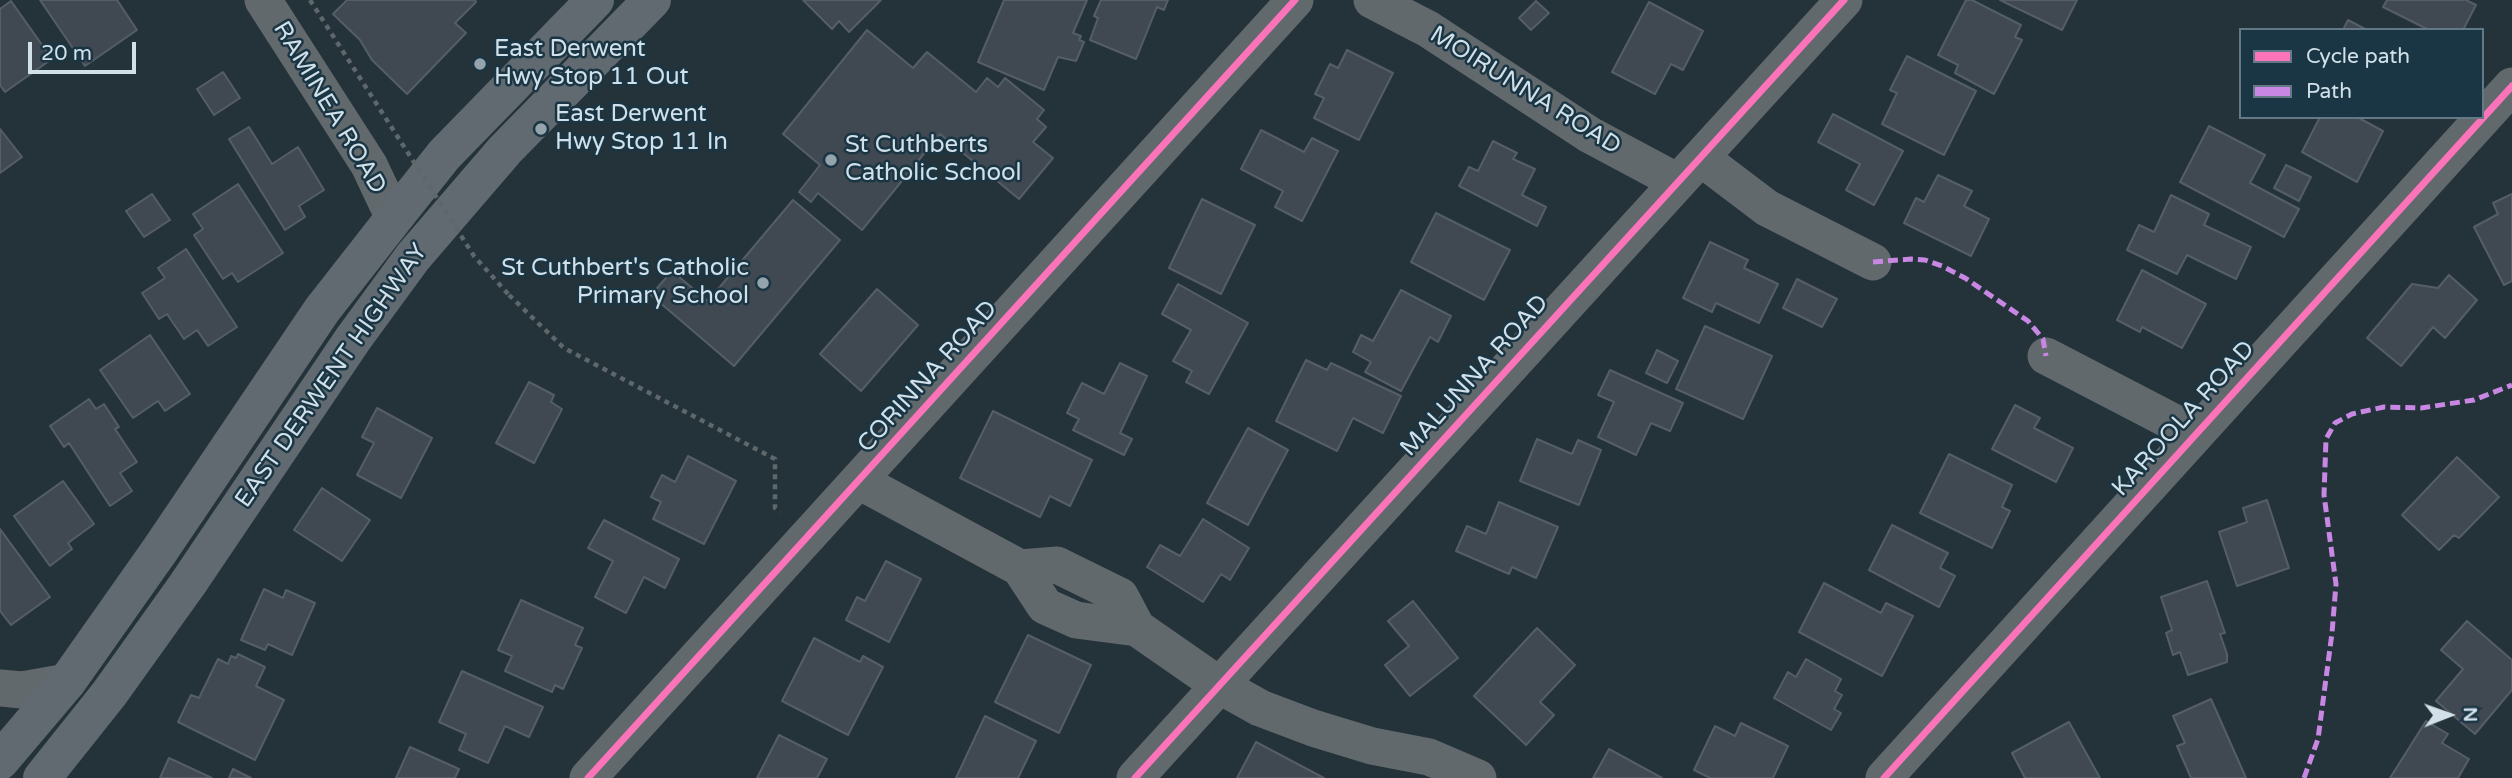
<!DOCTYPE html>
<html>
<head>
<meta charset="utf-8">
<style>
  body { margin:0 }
  #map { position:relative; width:2512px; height:778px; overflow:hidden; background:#24323a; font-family:"Varela Round",sans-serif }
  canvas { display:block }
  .legend { position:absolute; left:2239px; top:28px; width:245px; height:91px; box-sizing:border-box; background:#1a3644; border:2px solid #637a86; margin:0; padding:9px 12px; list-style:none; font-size:21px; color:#d1e0e9 }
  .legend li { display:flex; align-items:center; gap:14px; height:35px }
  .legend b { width:35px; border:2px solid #637a86 }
  .north { position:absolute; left:2414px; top:680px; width:70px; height:70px; -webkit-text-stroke:5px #1a3644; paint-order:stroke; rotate:89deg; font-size:19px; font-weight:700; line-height:28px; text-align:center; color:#d1e0e9 }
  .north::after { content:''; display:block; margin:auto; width:24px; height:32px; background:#d1e0e9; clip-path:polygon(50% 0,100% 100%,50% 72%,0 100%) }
  .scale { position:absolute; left:28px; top:42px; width:108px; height:32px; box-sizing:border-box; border:4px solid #d1e0e9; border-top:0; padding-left:9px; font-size:21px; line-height:24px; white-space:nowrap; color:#d1e0e9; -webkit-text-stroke:5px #1a3644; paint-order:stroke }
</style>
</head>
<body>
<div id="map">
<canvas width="2512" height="778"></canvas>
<ul class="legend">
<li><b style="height:9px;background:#fb73b8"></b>Cycle path</li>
<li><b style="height:9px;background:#c787e3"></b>Path</li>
</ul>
<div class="north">N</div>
<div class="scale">20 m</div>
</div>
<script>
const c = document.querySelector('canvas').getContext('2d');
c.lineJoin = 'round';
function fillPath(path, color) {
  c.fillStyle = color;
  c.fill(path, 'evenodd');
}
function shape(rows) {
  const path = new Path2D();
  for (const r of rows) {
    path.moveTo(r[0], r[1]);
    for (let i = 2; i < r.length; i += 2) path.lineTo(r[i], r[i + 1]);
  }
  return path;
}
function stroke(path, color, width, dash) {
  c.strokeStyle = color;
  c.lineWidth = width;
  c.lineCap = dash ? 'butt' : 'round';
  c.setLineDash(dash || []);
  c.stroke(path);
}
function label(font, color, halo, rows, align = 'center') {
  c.font = font + ' "Varela Round",sans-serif';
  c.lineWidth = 5;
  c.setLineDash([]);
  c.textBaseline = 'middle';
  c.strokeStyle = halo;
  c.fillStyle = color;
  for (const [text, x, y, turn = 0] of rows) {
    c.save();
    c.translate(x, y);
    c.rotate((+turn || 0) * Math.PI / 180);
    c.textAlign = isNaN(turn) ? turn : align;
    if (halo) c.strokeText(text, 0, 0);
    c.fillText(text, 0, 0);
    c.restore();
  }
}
const building = shape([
  [40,0,117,0,137,30,85,66,40,0],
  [347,0,475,0,476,2,455,23,466,33,407,94,372,60,360,40,333,14,347,0],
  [803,0,881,0,849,32,839,21,832,29,803,0],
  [1004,0,1087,0,1073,33,1081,36,1079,40,1084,42,1076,61,1058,57,1044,90,978,62,1004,0],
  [1101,0,1168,0,1164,10,1157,7,1136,59,1090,40,1098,18,1094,16,1101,0],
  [1966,0,1972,0,2021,25,2015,37,2022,40,1994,94,1955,73,1958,65,1938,55,1966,0],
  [2000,0,2077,0,2062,30,2000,0],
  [2387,0,2466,0,2476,5,2463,30,2429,30,2383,7,2387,0],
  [11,1,52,59,5,92,0,85,0,9,11,1],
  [1536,1,1549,13,1531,30,1519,18,1536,1],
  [1649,2,1703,31,1683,70,1671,64,1655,94,1612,72,1649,2],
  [2348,20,2367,30,2343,30,2348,20],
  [867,30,913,68,927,52,976,92,987,78,998,87,1005,78,1044,110,1037,119,1046,127,1033,142,1053,158,1019,199,940,134,862,230,818,193,811,202,799,192,820,165,783,134,867,30],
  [1347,50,1393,73,1359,140,1314,118,1324,98,1315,94,1330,64,1338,68,1347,50],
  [1907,56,1976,91,1944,155,1882,124,1897,93,1890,90,1907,56],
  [223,72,240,98,214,115,197,89,223,72],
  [1833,114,1903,151,1874,205,1846,190,1860,164,1818,142,1833,114],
  [2320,117,2357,117,2383,131,2357,182,2302,152,2320,117],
  [2209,126,2265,155,2250,183,2299,209,2284,237,2180,182,2209,126],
  [249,127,272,164,298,147,324,190,299,206,305,217,285,230,229,139,249,127],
  [0,129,22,157,0,173,0,129],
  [1261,130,1304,152,1312,138,1338,151,1302,221,1275,207,1283,191,1241,169,1261,130],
  [1493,141,1517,153,1513,159,1535,169,1522,195,1546,207,1537,226,1459,186,1469,167,1478,171,1493,141],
  [2286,165,2311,177,2299,201,2274,188,2286,165],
  [1938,175,1972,191,1964,206,1989,219,1971,256,1904,223,1916,198,1924,202,1938,175],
  [238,184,283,253,238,282,232,273,223,279,194,235,203,229,193,214,238,184],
  [152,194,170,220,144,237,126,211,152,194],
  [2512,194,2512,281,2504,285,2474,227,2498,214,2493,203,2512,194],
  [2171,195,2209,214,2204,225,2251,247,2236,279,2187,255,2177,274,2127,250,2139,225,2154,232,2171,195],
  [1202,199,1255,225,1221,294,1169,268,1202,199],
  [793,200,840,240,734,366,651,295,672,271,708,301,793,200],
  [1436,213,1510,250,1484,300,1411,262,1436,213],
  [1710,242,1748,260,1744,268,1778,284,1759,323,1716,303,1712,312,1683,298,1710,242],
  [186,249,237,327,208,346,197,330,184,339,167,314,159,319,142,293,165,278,158,268,186,249],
  [2142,270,2206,304,2182,348,2142,327,2140,332,2117,320,2142,270],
  [2449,275,2477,300,2445,338,2433,327,2401,366,2367,338,2412,284,2438,288,2449,275],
  [1797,279,1837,299,1822,327,1783,308,1797,279],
  [1178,284,1248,323,1209,394,1186,382,1192,371,1173,361,1191,330,1162,314,1178,284],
  [877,289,918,325,861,391,820,354,877,289],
  [1401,290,1451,316,1438,342,1430,337,1401,391,1365,372,1371,362,1353,352,1361,335,1373,341,1401,290],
  [1705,326,1772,356,1743,419,1676,389,1705,326],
  [150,335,190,394,165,411,158,401,133,418,100,370,150,335],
  [1657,350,1678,361,1667,383,1646,373,1657,350],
  [1306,360,1327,370,1331,363,1401,396,1383,433,1353,418,1337,451,1276,421,1306,360],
  [1120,363,1147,376,1120,433,1132,439,1124,455,1073,430,1079,419,1067,413,1082,383,1104,394,1120,363],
  [1610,370,1683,403,1670,431,1651,423,1636,455,1598,437,1614,402,1598,395,1610,370],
  [529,382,554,395,551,402,562,409,534,463,496,443,529,382],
  [89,399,96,409,104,404,119,427,115,429,137,462,120,473,132,491,110,506,69,443,64,447,50,426,89,399],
  [2015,405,2040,418,2034,428,2073,448,2056,482,1992,449,2015,405],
  [377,408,432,438,401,498,357,475,374,443,362,437,377,408],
  [993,411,1092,460,1070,506,1050,496,1040,517,960,478,993,411],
  [1248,428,1288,450,1248,525,1207,503,1248,428],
  [1537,439,1572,454,1578,440,1601,450,1579,505,1520,481,1537,439],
  [1949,454,2012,485,2002,507,2010,511,1992,548,1920,513,1949,454],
  [688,456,736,481,704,544,653,519,661,502,651,497,662,475,675,482,688,456],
  [2457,457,2499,497,2459,538,2454,535,2439,550,2402,515,2457,457],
  [63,481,94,524,68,543,72,549,50,566,14,516,63,481],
  [322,488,370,520,342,561,294,530,322,488],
  [2267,500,2289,568,2237,586,2219,532,2247,522,2243,508,2267,500],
  [1499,502,1558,527,1536,578,1512,567,1509,574,1456,551,1467,526,1486,534,1499,502],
  [1203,519,1249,548,1230,580,1221,574,1203,602,1147,567,1160,545,1180,556,1203,519],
  [604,520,679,559,665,588,644,577,626,613,595,597,613,561,588,548,604,520],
  [1892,525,1948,553,1940,568,1955,576,1939,607,1869,570,1892,525],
  [0,529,50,597,11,625,0,611,0,529],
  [886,561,921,579,889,642,846,620,857,597,865,601,886,561],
  [2207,581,2225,633,2220,634,2227,654,2227,662,2188,675,2180,652,2173,655,2166,633,2172,630,2161,597,2207,581],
  [1824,583,1881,613,1886,603,1913,616,1882,676,1799,632,1824,583],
  [264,589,283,598,286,590,315,603,292,655,268,644,265,650,241,640,264,589],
  [521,600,583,628,575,645,582,648,563,689,555,685,552,692,505,671,512,656,498,650,521,600],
  [1413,601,1458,658,1410,696,1385,665,1409,646,1388,621,1413,601],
  [2467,621,2512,660,2512,690,2475,734,2436,701,2463,669,2441,650,2467,621],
  [1537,628,1575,665,1540,702,1554,715,1526,745,1474,696,1537,628],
  [1028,635,1091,665,1059,733,995,702,1028,635],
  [814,638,860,662,863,656,883,667,848,735,782,701,814,638],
  [238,654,265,667,256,686,284,700,255,760,178,722,191,695,199,698,218,659,228,664,231,656,236,658,238,654],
  [1806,659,1841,679,1835,691,1842,695,1834,709,1841,713,1831,730,1774,698,1788,672,1796,677,1806,659],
  [462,671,543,707,529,737,505,726,488,763,459,750,466,734,439,722,462,671],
  [2211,699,2246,778,2191,778,2177,746,2185,743,2173,716,2211,699],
  [985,716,1036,741,1018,778,956,778,985,716],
  [2426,721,2448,734,2442,743,2469,759,2458,778,2390,778,2426,721],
  [2069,722,2100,778,2025,778,2012,753,2069,722],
  [1741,723,1788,746,1773,778,1710,778,1694,770,1715,726,1735,736,1741,723],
  [779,735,827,759,817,778,757,778,779,735],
  [1256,742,1324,778,1237,778,1256,742],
  [410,747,459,769,455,778,396,778,410,747],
  [1609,749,1662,778,1593,778,1609,749],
  [169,758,212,778,160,778,169,758],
  [233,769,251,778,229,778,233,769]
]);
fillPath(building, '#404851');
stroke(building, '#555e67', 2);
stroke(shape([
  [509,295,564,348,775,459,775,508,780,512]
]), '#5e676a', 4.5, [5, 5]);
stroke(shape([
  [263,0,369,165,394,218],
  [1372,0,1428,29,1590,135,1678,182],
  [1701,158,1767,208,1873,262],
  [2046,356,2196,434],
  [859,481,1020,568,1057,565,1120,596,1137,628,1219,685,1260,708,1313,728,1372,746,1429,757,1478,778],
  [1020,568,1045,606,1076,620,1137,628],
  [0,688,22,690,67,682],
  [588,778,1295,0],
  [1135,778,1844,0],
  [1884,778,2512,86]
]), '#62696d', 37);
stroke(shape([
  [0,761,67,682,160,550,322,310,394,218,444,155,595,0],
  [42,778,109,694,187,585,353,339,413,257,505,150,652,0]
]), '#606a70', 38);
stroke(shape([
  [310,0,474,256,509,295]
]), '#5e676a', 4.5, [5, 5]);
stroke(shape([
  [1873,262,1911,259,1925,260,1942,266,1965,278,2028,321,2043,339,2046,356],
  [2304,778,2318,739,2332,633,2336,584,2324,495,2326,439,2335,423,2352,414,2384,407,2421,408,2474,400,2512,385]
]), '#c787e3', 5, [10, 5]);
stroke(shape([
  [588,778,1295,0],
  [1135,778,1844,0],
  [1884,778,2512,86]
]), '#fb73b8', 7);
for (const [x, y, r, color] of [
  [480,64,7,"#94a3ac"],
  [541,129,7,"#94a3ac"],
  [831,160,7,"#94a3ac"],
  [763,283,7,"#94a3ac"]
]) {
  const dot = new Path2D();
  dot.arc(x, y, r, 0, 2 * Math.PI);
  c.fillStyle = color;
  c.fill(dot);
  stroke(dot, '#1a3644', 2.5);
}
label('24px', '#d1e0e9', '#1a3644', [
  ["East Derwent",494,50],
  ["Hwy Stop 11 Out",494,78],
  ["East Derwent",555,115],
  ["Hwy Stop 11 In",555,143],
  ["St Cuthberts",845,146],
  ["Catholic School",845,174],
  ["St Cuthbert's Catholic",749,269,"right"],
  ["Primary School",749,297,"right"]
], 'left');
label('24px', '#d1e0e9', '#1a3644', [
  ["MOIRUNNA ROAD",1525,91,32],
  ["RAMINEA ROAD",329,108,59],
  ["EAST DERWENT HIGHWAY",332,376,-55],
  ["MALUNNA ROAD",1475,376,-48],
  ["CORINNA ROAD",928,377,-48],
  ["KAROOLA ROAD",2184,419,-48]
]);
</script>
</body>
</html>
